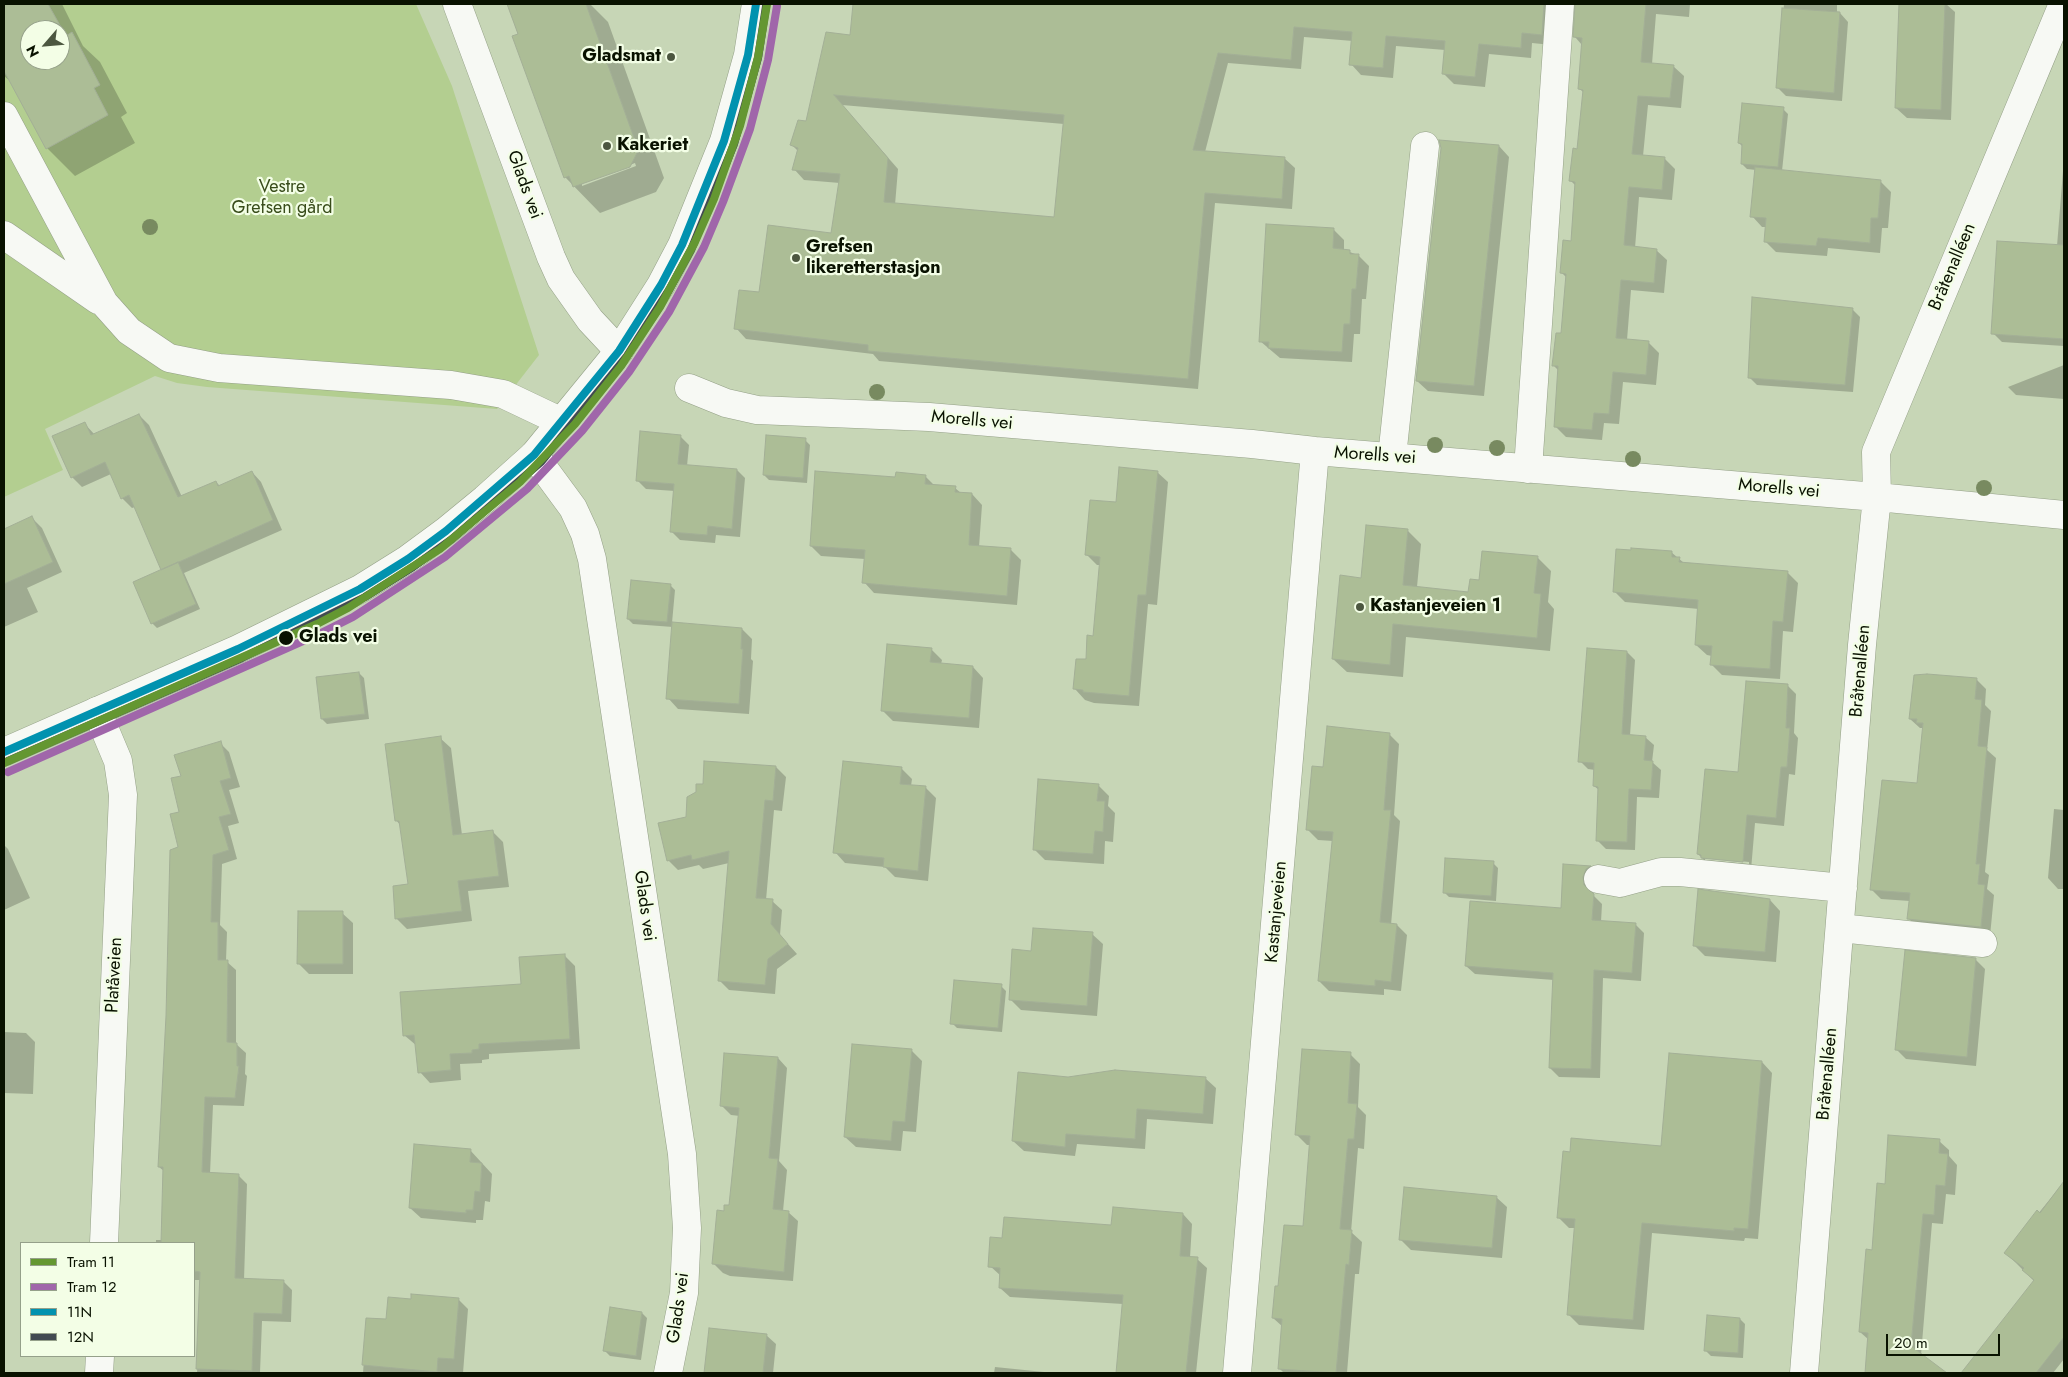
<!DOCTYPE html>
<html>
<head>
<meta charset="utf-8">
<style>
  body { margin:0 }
  #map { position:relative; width:2068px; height:1377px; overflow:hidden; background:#c7d6b6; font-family:Jost,sans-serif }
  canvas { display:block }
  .frame { position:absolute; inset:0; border:5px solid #091200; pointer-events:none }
  .legend { position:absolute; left:20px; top:1242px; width:175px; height:115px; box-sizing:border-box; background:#f3fee6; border:1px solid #95a08a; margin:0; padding:6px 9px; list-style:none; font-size:15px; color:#091200 }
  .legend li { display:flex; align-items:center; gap:10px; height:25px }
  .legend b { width:25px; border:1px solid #95a08a }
  .north { position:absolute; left:20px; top:20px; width:50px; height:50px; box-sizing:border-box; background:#f3fee6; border:1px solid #95a08a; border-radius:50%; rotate:243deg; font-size:14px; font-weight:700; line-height:20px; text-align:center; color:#091200 }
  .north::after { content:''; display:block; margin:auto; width:18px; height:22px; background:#4c5740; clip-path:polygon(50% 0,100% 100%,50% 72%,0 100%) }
  .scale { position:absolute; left:1886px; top:1334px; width:114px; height:22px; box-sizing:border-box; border:2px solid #091200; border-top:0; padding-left:6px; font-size:15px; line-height:18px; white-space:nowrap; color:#091200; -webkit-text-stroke:4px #f3fee6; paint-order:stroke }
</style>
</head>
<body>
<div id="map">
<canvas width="2068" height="1377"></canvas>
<div class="frame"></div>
<ul class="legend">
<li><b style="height:6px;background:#649731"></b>Tram 11</li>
<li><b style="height:6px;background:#a066aa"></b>Tram 12</li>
<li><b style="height:6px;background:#0192af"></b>11N</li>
<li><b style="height:6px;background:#424a52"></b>12N</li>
</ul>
<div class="north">N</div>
<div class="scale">20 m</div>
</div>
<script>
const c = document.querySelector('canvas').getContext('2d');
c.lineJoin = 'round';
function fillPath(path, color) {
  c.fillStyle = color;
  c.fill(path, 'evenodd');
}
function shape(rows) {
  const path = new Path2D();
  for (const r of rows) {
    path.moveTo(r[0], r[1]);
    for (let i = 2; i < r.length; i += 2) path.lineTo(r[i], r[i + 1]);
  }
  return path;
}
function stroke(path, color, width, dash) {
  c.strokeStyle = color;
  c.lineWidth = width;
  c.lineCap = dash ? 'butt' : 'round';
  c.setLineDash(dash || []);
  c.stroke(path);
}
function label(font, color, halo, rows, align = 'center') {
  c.font = font + ' Jost,sans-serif';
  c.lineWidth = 4.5;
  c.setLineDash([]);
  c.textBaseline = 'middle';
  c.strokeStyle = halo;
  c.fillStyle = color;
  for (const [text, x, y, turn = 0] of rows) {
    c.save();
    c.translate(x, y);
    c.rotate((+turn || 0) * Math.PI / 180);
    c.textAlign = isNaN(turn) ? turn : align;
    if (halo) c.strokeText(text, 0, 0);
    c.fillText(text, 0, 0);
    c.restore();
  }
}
fillPath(shape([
  [4,4,416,4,452,86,539,355,497,409,207,387,177,383,155,376,45,429,63,470,4,497],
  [30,30,60,30,60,60,30,60]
]), '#b3ce90');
fillPath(shape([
  [4,4,62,4,83,46,100,62,127,113,121,117,135,143,75,176,47,148,10,81,4,76],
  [30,30,60,30,60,60,30,60],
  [508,4,590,4,608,22,664,178,656,192,600,213,565,177],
  [635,163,636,166,582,186,582,183],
  [854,4,1042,4,1077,7,1077,4,1214,4,1262,8,1262,4,1552,4,1552,45,1532,43,1531,58,1489,54,1485,87,1454,84,1443,73,1445,50,1396,46,1393,78,1361,75,1351,64,1353,41,1304,37,1301,69,1228,63,1205,152,1284,158,1295,168,1292,209,1215,203,1198,389,879,361,873,354,746,339,736,328,760,294,832,235,840,183,804,180,794,169,799,152,792,145,807,123,851,36],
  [842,105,1064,124,1055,219,895,205,898,169],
  [1576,4,1690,4,1689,17,1656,14,1652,64,1673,66,1684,76,1681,108,1648,105,1643,156,1664,158,1675,169,1672,200,1639,197,1635,248,1656,250,1667,260,1664,293,1631,290,1627,340,1648,342,1659,353,1656,385,1623,382,1619,424,1604,423,1602,440,1566,437,1556,427,1559,371,1554,366,1562,335,1567,278,1562,273,1572,242,1576,186,1571,181,1578,150,1584,93,1579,88,1582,45,1575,37],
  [1784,4,1837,4,1837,13,1840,13,1848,22,1842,101,1786,96,1777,87],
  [1900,4,1946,4,1955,12,1951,120,1907,118,1896,108],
  [1783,109,1788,114,1782,171,1881,182,1891,192,1888,228,1882,228,1880,253,1828,248,1827,256,1776,252,1765,241,1766,227,1762,227,1752,216,1756,170,1747,169,1742,164,1743,147,1739,143],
  [1499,146,1509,157,1484,396,1428,391,1417,381],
  [2063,171,2064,346,2002,342,1993,333,2057,246],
  [1334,230,1344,240,1344,250,1358,255,1369,266,1366,299,1362,299,1360,334,1354,334,1352,362,1280,358,1260,341],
  [1852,309,1860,317,1853,392,1757,385,1749,377],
  [2064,365,2064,399,2016,395,2008,387],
  [139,415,149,425,182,497,216,482,220,486,252,472,261,482,282,530,184,573,200,609,157,628,152,623,163,570,135,507,132,508,122,498,111,474,82,487,72,477,84,423,95,435],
  [680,436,689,445,687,466,737,470,745,478,740,537,716,535,715,543,680,540,671,531,675,491,646,489,637,480],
  [805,440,810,445,807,483,769,480,764,475],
  [1157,472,1168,482,1157,605,1148,604,1139,706,1094,703,1085,700,1075,689,1094,637,1101,565,1097,565,1086,554,1117,503],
  [925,476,935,486,955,488,961,493,972,494,982,505,979,547,1011,550,1021,560,1017,605,874,593,864,582,865,559,821,556,811,546,896,478],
  [32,518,42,528,62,572,27,588,38,612,4,627,4,530],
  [1408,531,1421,544,1417,587,1469,593,1480,582,1538,558,1551,571,1548,602,1554,609,1550,651,1406,637,1403,677,1347,672,1333,659,1362,579],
  [1671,552,1684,563,1787,572,1798,583,1793,632,1783,631,1780,679,1722,675,1712,665,1712,656,1707,655,1696,645,1699,609,1625,602,1614,591],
  [670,585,675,590,672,623,742,629,752,639,751,659,753,661,749,714,678,709,668,698,673,627,633,624,628,619],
  [931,649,942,660,941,664,973,667,983,678,979,728,893,721,882,710],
  [1627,652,1635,660,1630,736,1645,737,1654,745,1652,762,1661,770,1659,798,1637,797,1635,850,1606,849,1597,840,1599,790,1594,786,1595,770,1588,769,1580,761],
  [359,673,364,678,369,719,327,724,322,719],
  [1977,680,1986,689,1985,705,1991,711,1987,750,1996,758,1985,872,1989,875,1987,889,1994,895,1990,936,1918,928,1909,919,1910,901,1881,899,1871,889,1919,784,1924,728,1920,728,1910,719],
  [1788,686,1796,694,1794,733,1798,738,1795,775,1789,774,1784,826,1755,823,1751,870,1710,866,1698,854],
  [1705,858,1749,862,1749,864,1705,860],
  [1389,734,1399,744,1394,815,1400,821,1391,925,1397,925,1407,935,1401,991,1384,989,1384,995,1329,991,1319,981,1333,841,1318,840,1308,830],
  [440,738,451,748,462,835,493,832,503,842,509,887,468,891,472,921,407,929,396,918,410,885,401,826,396,820],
  [220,743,229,752,240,787,229,790,239,823,228,826,237,859,222,864,220,925,227,932,226,961,236,970,236,1044,246,1053,245,1074,247,1076,244,1106,213,1105,210,1174,238,1175,247,1184,244,1280,283,1281,292,1290,291,1322,262,1321,260,1373,197,1373,201,1280,194,1280,194,1243,156,1243,156,1240,163,1240,165,1172,159,1167,182,777],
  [776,767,786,777,782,811,774,810,766,900,772,901,782,910,780,935,797,954,777,969,775,994,729,990,719,980,729,863,703,869,699,865,678,870,668,860,697,793,704,785],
  [901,768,912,779,911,786,926,788,936,798,928,881,895,877,885,867,845,863,835,852],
  [1098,785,1109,796,1108,806,1115,813,1113,842,1105,841,1104,864,1045,860,1034,849],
  [2054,809,2064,810,2064,889,2058,889,2048,878],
  [4,845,8,849,30,898,4,910],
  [1493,863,1498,868,1496,901,1449,897,1444,892],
  [1564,865,1590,867,1599,875,1591,886,1592,894,1602,904,1601,922,1635,924,1644,933,1641,981,1603,978,1600,1078,1559,1077,1550,1068,1554,980,1475,974,1466,966,1562,909],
  [1770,900,1780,911,1776,962,1705,956,1694,945],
  [342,913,353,923,353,974,309,974,298,963],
  [1092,934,1103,944,1097,1016,1021,1010,1010,999,1033,952],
  [564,955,575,966,580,1049,489,1054,489,1059,482,1060,482,1063,460,1064,461,1080,430,1083,420,1072,417,1046,404,1035,522,985],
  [1975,959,1985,969,1976,1066,1906,1059,1897,1050],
  [1001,986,1006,991,1002,1032,957,1028,952,1023],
  [4,1032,26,1033,35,1042,33,1094,4,1093],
  [912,1051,922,1061,916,1132,903,1131,901,1151,856,1147,845,1137],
  [1350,1054,1360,1064,1358,1107,1366,1115,1364,1149,1358,1148,1351,1232,1362,1242,1359,1274,1355,1274,1347,1373,1284,1373,1279,1368,1283,1327,1273,1318,1279,1288,1304,1228,1311,1145,1307,1145,1297,1135],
  [778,1058,787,1068,779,1161,787,1170,783,1211,788,1212,798,1221,793,1281,730,1276,723,1273,713,1263,725,1212,730,1206,740,1116,731,1115,722,1106],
  [1762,1062,1772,1073,1758,1239,1745,1238,1744,1241,1652,1233,1644,1330,1579,1325,1568,1314,1575,1228,1569,1228,1558,1217,1662,1148],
  [1068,1078,1205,1078,1216,1088,1213,1124,1147,1119,1145,1149,1077,1144,1075,1156,1024,1151,1013,1141],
  [1939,1141,1949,1150,1949,1156,1957,1165,1955,1195,1946,1194,1943,1224,1932,1223,1921,1355,1945,1373,1866,1373,1869,1340,1860,1332,1886,1185],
  [470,1150,492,1174,490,1202,485,1201,483,1220,476,1220,476,1223,421,1218,410,1208],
  [2064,1182,2064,1359,2053,1373,2033,1373,2030,1371,2029,1373,1962,1373,2034,1281,2006,1253],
  [1496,1197,1507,1207,1502,1258,1411,1250,1400,1239],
  [1183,1214,1192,1224,1190,1258,1197,1259,1207,1268,1196,1373,1117,1373,1123,1304,1010,1297,1000,1288,1001,1276,990,1266,1003,1240,1112,1226],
  [458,1299,468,1309,463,1373,363,1373,367,1319,387,1321,413,1301],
  [642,1313,647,1318,641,1360,610,1356,605,1351],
  [1740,1319,1745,1324,1743,1358,1711,1356,1706,1351],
  [710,1330,766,1335,776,1344,773,1373,706,1373],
  [995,1367,1054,1373,994,1373]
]), '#0003');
const building = shape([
  [4,4,48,4,66,36,72,32,100,85,94,88,108,115,46,149,4,71,4,4],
  [30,30,60,30,60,60,30,60,30,30],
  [507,4,586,4,637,146,638,151,630,167,573,187,569,176,564,178,512,36,518,34,507,4],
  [853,4,1544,4,1542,35,1522,33,1521,48,1479,44,1475,77,1442,74,1445,41,1386,36,1383,68,1349,65,1352,32,1294,27,1291,60,1218,53,1193,150,1285,157,1282,199,1205,193,1188,379,868,351,868,345,734,329,739,290,759,292,768,225,831,233,840,174,792,170,798,148,790,145,798,120,806,121,826,32,850,35,853,4],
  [834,95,1064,115,1054,217,884,202,888,158,834,95],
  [1575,4,1646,4,1641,62,1674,65,1670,98,1638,96,1632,154,1665,157,1662,190,1629,187,1624,245,1657,249,1654,283,1621,280,1616,338,1649,341,1646,375,1613,372,1609,414,1594,413,1592,430,1554,427,1558,366,1552,366,1556,333,1561,333,1566,274,1560,273,1563,240,1571,241,1575,182,1569,181,1573,148,1577,149,1583,90,1578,89,1582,38,1573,37,1575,4],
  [1899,4,1945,4,1941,110,1895,108,1899,4],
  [1782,8,1840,12,1834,93,1776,88,1782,8],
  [1742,103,1784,107,1778,167,1741,164,1742,144,1738,143,1742,103],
  [1439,140,1499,145,1474,386,1416,381,1441,148,1439,140],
  [1755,167,1881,180,1878,218,1871,218,1870,243,1818,238,1816,246,1764,242,1766,218,1750,217,1755,167],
  [1266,224,1334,228,1333,248,1350,250,1350,254,1359,254,1356,289,1352,289,1350,324,1344,324,1342,352,1268,348,1269,342,1259,342,1266,224],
  [1997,241,2064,245,2064,339,1991,334,1997,241],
  [1752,297,1853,308,1845,385,1748,378,1752,297],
  [139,414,178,497,216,481,218,486,252,471,273,520,161,570,129,495,121,499,105,462,71,478,52,436,85,422,91,435,139,414],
  [640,431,681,435,678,464,737,469,732,529,708,526,707,535,670,532,674,484,636,481,640,431],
  [766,435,806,438,803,478,763,475,766,435],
  [1119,467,1158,471,1146,595,1138,595,1129,696,1083,692,1083,690,1073,689,1076,659,1086,659,1087,635,1093,636,1100,557,1085,555,1090,500,1116,502,1119,467],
  [815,471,895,477,896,472,926,475,925,484,956,486,955,492,972,493,969,545,1011,548,1007,596,862,583,865,550,810,546,815,471],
  [32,516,53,562,4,584,4,529,32,516],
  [1366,525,1408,529,1403,585,1468,592,1470,579,1479,580,1482,551,1538,556,1534,593,1541,594,1537,638,1393,624,1390,665,1332,659,1340,575,1361,578,1366,525],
  [1631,548,1672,551,1672,557,1680,557,1679,562,1788,571,1783,622,1773,621,1770,669,1710,665,1712,646,1695,645,1698,600,1613,592,1616,549,1631,550,1631,548],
  [178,562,196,604,151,624,133,582,178,562],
  [631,580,671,584,667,622,627,619,631,580],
  [672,622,742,628,741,649,743,649,739,704,666,699,672,622],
  [887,644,932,648,930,662,973,666,969,718,881,711,887,644],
  [1587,648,1627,651,1622,734,1646,736,1644,760,1653,761,1651,790,1629,789,1627,842,1596,841,1598,787,1593,786,1594,763,1578,762,1587,648],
  [359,672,365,714,321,719,316,677,359,672],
  [1927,674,1977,678,1975,699,1982,700,1978,746,1987,747,1976,864,1980,864,1978,884,1985,885,1981,927,1907,919,1910,893,1870,890,1882,780,1917,783,1923,723,1916,723,1917,719,1909,719,1914,675,1927,674],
  [1746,681,1788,684,1786,728,1790,728,1787,767,1781,767,1776,818,1747,815,1743,862,1701,858,1701,855,1697,854,1705,769,1738,772,1746,681],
  [1327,726,1390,733,1384,810,1391,810,1380,922,1397,924,1391,982,1375,980,1375,986,1318,981,1333,832,1306,830,1312,766,1323,767,1327,726],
  [441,736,453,835,493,830,499,876,458,881,462,911,395,919,393,886,408,884,399,821,395,821,385,744,441,736],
  [221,741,231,778,220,781,231,814,219,817,229,850,213,855,211,922,218,922,218,960,228,960,227,1042,237,1043,237,1066,239,1066,235,1098,205,1097,202,1172,239,1174,235,1278,284,1280,282,1314,254,1313,252,1371,196,1369,200,1272,194,1271,194,1243,161,1243,163,1167,158,1167,166,1016,170,850,178,847,170,814,179,812,171,778,181,776,174,755,221,741],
  [704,761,776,766,773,801,765,800,756,898,773,899,771,924,788,944,768,959,765,985,718,981,729,851,692,860,691,855,667,861,658,823,686,817,687,797,696,792,696,784,703,784,704,761],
  [843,761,902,767,900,784,926,786,918,871,883,867,884,858,833,853,843,761],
  [1038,779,1099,784,1097,801,1105,801,1103,832,1095,831,1093,854,1033,850,1038,779],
  [1445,858,1494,861,1491,896,1443,893,1445,858],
  [1563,864,1591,866,1586,869,1583,877,1584,885,1594,894,1592,920,1636,923,1632,973,1594,970,1591,1069,1549,1068,1553,973,1465,966,1470,901,1561,908,1563,864],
  [1698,889,1770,899,1765,952,1693,946,1698,889],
  [298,911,343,911,343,964,297,964,298,911],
  [1033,928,1093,932,1087,1006,1009,1000,1012,949,1031,951,1033,928],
  [1905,950,1976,958,1967,1057,1895,1050,1905,950],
  [565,954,570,1039,479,1044,479,1049,472,1050,472,1053,450,1054,451,1070,418,1073,414,1035,403,1036,400,992,521,984,519,957,565,954],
  [954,980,1002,984,998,1028,950,1024,954,980],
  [852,1044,912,1049,905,1122,893,1121,891,1141,844,1137,852,1044],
  [1302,1049,1351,1052,1348,1103,1357,1104,1354,1139,1348,1139,1340,1229,1352,1230,1349,1265,1346,1264,1336,1373,1278,1369,1282,1319,1272,1318,1275,1286,1278,1286,1284,1225,1303,1226,1310,1136,1295,1135,1302,1049],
  [724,1053,778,1057,769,1158,778,1159,773,1209,789,1211,784,1272,712,1264,717,1210,724,1211,724,1205,729,1205,739,1108,720,1106,724,1053],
  [1669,1053,1762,1061,1748,1229,1734,1228,1734,1231,1642,1223,1633,1320,1567,1315,1575,1219,1557,1218,1563,1151,1570,1152,1571,1138,1661,1146,1669,1053],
  [1115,1070,1206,1077,1203,1114,1137,1109,1135,1139,1066,1134,1065,1147,1012,1141,1018,1072,1068,1077,1115,1070],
  [1888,1135,1940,1139,1939,1153,1948,1154,1945,1186,1936,1185,1934,1215,1923,1214,1911,1346,1947,1373,1865,1373,1868,1333,1859,1332,1866,1249,1872,1250,1877,1183,1885,1184,1888,1135],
  [414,1144,471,1149,470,1162,482,1163,480,1192,475,1191,473,1210,466,1210,466,1213,409,1208,414,1144],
  [2064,1181,2064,1337,2036,1373,1961,1373,2034,1280,2022,1270,2024,1268,2004,1253,2037,1210,2040,1213,2064,1181],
  [1404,1187,1497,1196,1492,1248,1399,1240,1404,1187],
  [1113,1207,1183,1213,1180,1256,1198,1257,1186,1373,1116,1373,1123,1295,999,1288,1000,1268,988,1267,990,1237,1002,1238,1004,1217,1111,1225,1113,1207],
  [411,1294,459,1298,454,1359,438,1358,437,1372,362,1365,366,1318,386,1319,388,1297,411,1299,411,1294],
  [610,1307,642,1312,636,1356,603,1351,610,1307],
  [1707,1315,1740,1318,1738,1353,1704,1351,1707,1315],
  [709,1328,767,1334,763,1373,704,1373,709,1328]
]);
fillPath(building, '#acbd96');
stroke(building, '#a3af96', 1);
const minor = shape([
  [457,4,551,257,561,279,590,320,619,351],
  [4,116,104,303,129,331,169,358,219,368,451,385,503,394,562,422],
  [4,235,98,300],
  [689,388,726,403,757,410,929,417,1252,444,1315,451,1877,497,2064,515],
  [534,455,573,508,585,534,592,559,682,1154,687,1228,684,1293,668,1373],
  [1392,457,1425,146],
  [1528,469,1560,4],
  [97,711,118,761,123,795,104,1243],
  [1598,879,1620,883,1661,872,1680,872,1843,888],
  [1840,928,1983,943],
  [99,1373,100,1356],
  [1237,1373,1315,451],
  [1804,1373,1862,645,1877,497,1876,452,2063,4]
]);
const major = shape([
  [4,752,238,649,360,589,408,559,446,531,485,499,534,455,619,351,661,285,682,245,724,141,748,55,756,4]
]);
stroke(minor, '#94a087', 29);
stroke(major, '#94a087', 29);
stroke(minor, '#f7f9f4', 28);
stroke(major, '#f7f9f4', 28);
stroke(shape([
  [4,752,238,649,360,589,408,559,446,531,534,455,619,351,661,285,682,245,724,141,748,55,756,4]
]), '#0192af', 8);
stroke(shape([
  [8,761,242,658,365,597,413,567,452,539,541,462,627,356,669,290,691,250,734,144,758,58,766,6]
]), '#424a52', 8);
stroke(shape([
  [4,763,317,624,348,608,440,549,520,482,575,424,621,366,660,307,695,242,714,199,740,126,758,57,767,4]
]), '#649731', 8);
stroke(shape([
  [8,772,321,633,353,617,445,557,527,489,582,431,629,372,669,312,704,247,723,202,750,129,768,60,777,6]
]), '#a066aa', 8);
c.fillStyle = '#788a60';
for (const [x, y] of [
  [150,227],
  [877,392],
  [1435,445],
  [1497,448],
  [1633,459],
  [1984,488]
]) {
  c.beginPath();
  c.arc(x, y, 8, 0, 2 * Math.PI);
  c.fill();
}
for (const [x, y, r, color] of [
  [671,57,5,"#4c5740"],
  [607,146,5,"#4c5740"],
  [796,258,5,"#4c5740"],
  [1360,607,5,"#4c5740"],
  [286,638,8,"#091200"]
]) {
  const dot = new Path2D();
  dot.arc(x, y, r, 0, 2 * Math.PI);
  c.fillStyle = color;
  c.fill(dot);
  stroke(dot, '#f3fee6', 2);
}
label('bold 18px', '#091200', '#f3fee6', [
  ["Gladsmat",661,57,"right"],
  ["Kakeriet",617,146],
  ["Grefsen",806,248],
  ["likeretterstasjon",806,269],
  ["Kastanjeveien 1",1370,607]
], 'left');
label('18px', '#091200', '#f3fee6', [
  ["Glads vei",524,185,70],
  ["Bråtenalléen",1953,267,-67],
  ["Morells vei",972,421,5],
  ["Morells vei",1375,456,4],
  ["Morells vei",1779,489,5],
  ["Bråtenalléen",1861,671,-85],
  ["Glads vei",644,906,82],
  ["Kastanjeveien",1277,912,-85],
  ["Platåveien",115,975,-87],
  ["Bråtenalléen",1828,1074,-85],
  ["Glads vei",679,1308,-82]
]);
label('18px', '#384c1a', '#f3fee6', [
  ["Vestre",282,188],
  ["Grefsen gård",282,209]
]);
label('bold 18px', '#091200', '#f3fee6', [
  ["Glads vei",299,638]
], 'left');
</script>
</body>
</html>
